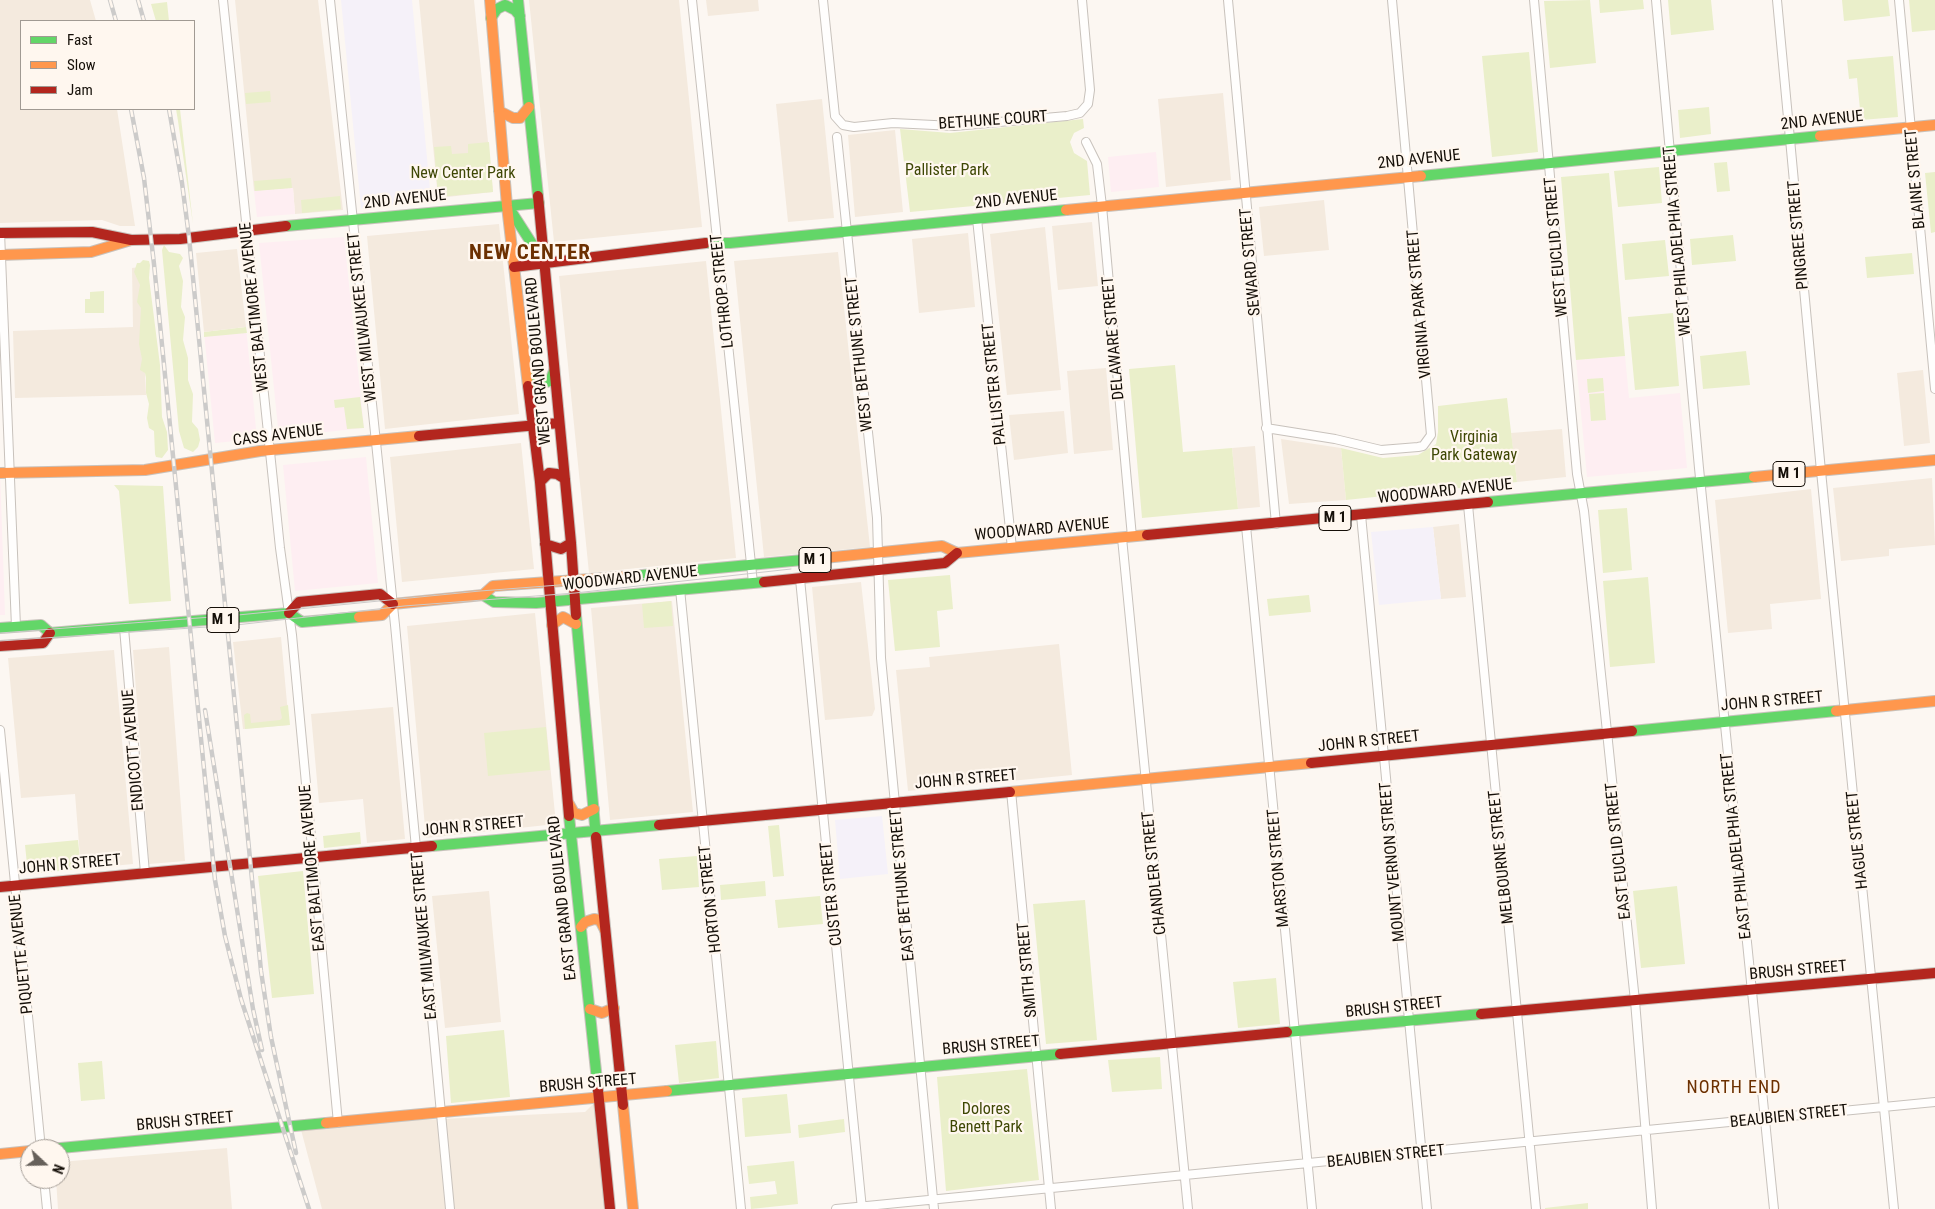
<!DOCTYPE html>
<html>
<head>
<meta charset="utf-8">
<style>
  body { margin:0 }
  #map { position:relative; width:1935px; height:1209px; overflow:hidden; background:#fcf7f2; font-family:"Roboto Condensed",sans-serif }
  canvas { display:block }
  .legend { position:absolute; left:20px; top:20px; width:175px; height:90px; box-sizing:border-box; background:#fff7ef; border:1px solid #a19a93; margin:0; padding:6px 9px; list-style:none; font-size:15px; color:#150f08 }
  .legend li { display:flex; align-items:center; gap:10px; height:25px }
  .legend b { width:25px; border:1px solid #a19a93 }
  .north { position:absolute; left:20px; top:1139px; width:50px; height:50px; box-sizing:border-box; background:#fff7ef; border:1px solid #a19a93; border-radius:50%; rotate:111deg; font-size:14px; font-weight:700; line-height:20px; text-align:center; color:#150f08 }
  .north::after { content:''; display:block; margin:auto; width:18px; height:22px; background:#66605a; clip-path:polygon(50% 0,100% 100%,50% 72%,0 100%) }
</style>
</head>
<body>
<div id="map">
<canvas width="1935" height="1209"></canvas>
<ul class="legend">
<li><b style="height:6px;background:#63d668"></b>Fast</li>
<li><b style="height:6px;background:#ff974d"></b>Slow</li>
<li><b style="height:6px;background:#b3261e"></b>Jam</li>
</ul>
<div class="north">N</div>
</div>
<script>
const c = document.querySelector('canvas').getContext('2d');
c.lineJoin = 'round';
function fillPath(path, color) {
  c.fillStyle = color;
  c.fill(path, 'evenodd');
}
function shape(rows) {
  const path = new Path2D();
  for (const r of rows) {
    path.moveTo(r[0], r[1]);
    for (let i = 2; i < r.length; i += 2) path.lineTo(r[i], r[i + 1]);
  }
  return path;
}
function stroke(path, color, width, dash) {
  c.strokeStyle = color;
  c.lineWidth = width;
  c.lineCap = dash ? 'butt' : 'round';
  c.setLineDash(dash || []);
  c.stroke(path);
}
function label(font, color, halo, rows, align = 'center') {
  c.font = font + ' "Roboto Condensed",sans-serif';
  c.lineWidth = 4.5;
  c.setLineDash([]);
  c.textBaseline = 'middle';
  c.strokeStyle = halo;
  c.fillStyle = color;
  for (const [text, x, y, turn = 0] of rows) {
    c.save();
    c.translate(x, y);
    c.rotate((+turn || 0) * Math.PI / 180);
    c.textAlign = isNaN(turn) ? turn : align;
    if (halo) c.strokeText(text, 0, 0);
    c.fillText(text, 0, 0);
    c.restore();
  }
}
fillPath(shape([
  [0,0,90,0,96,21,21,21,21,109,117,109,135,226,120,226,102,220,0,223],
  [235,0,318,0,343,210,295,214,293,188,254,191],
  [419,0,474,0,493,192,438,198],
  [529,0,679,0,702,227,554,242],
  [706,0,758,0,759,11,708,16],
  [1223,93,1231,180,1166,187,1158,99],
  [822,99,834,218,788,222,776,104],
  [895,130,903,212,855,217,848,135],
  [1324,200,1329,250,1264,256,1259,207],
  [1092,222,1098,286,1058,290,1052,226],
  [499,224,519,414,385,429,367,236],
  [1045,227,1061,390,1007,395,990,234],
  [968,233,975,307,919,313,912,239],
  [237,249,246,327,204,332,196,253],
  [838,252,870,547,764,557,734,261],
  [706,261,736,558,589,573,559,276],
  [140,267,146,395,15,398,13,331,133,327,132,268],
  [1106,368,1113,450,1074,454,1067,371],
  [1923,370,1930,443,1904,446,1897,373],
  [1064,411,1068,453,1014,460,1009,415],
  [1562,429,1566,477,1517,482,1511,433],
  [1281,439,1341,448,1346,500,1289,504],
  [521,443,534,569,402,582,390,457],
  [1255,446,1260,507,1238,509,1232,448],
  [1932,478,1935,545,1889,549,1889,556,1841,561,1833,488],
  [1811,489,1821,599,1770,604,1772,629,1728,633,1715,500],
  [1459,524,1466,597,1441,599,1433,527],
  [861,582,875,709,872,716,825,720,812,587],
  [672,601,693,812,610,820,591,608],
  [535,613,556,824,426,838,407,626],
  [281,637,289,725,243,729,233,642],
  [1059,644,1072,775,908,791,896,670,930,667,929,657],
  [169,647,185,861,149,864,133,650],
  [114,650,133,864,81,869,75,794,21,798,8,658],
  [393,707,405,839,367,843,363,799,319,803,311,714],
  [489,891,501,1022,445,1028,432,896],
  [599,1098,608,1209,322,1209,300,1126,585,1112],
  [227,1148,232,1209,58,1209,56,1179,60,1179,60,1162]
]), '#f4eade');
fillPath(shape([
  [1156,152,1159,187,1111,192,1108,157],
  [293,188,295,214,257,217,254,191],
  [344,237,364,428,279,437,259,243],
  [246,327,257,439,215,443,204,332],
  [1625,356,1629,398,1680,393,1687,468,1587,477,1576,360],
  [366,457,378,583,295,591,283,465],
  [0,471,5,615,0,615]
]), '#feeef2');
fillPath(shape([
  [341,0,412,0,431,200,361,208],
  [1433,527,1441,599,1379,605,1371,532],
  [882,816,888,874,840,879,835,820]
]), '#f5f1f9');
fillPath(shape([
  [1590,0,1596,63,1550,68,1544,1],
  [1599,0,1643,0,1644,9,1600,13],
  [1668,0,1711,0,1714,30,1671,35],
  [1842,0,1888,0,1890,16,1844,21],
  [1909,0,1935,0,1935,30,1912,32],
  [167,2,169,21,156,21,151,4],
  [1529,52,1538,152,1492,157,1482,56],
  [1893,56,1898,117,1861,120,1857,78,1849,79,1847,60],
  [270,91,271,102,246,104,245,93],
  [1709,107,1711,134,1680,138,1678,110],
  [176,109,180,109,193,224,178,121],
  [1083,119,1084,128,1074,133,1070,142,1074,153,1087,161,1090,195,910,212,900,129,950,133],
  [489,142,493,192,438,197,434,147,451,146,452,154,468,153,468,144],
  [1727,162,1730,191,1717,192,1714,163],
  [1659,167,1662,203,1618,207,1614,171],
  [1935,172,1935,232,1931,233,1925,173],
  [1609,173,1625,356,1576,360,1561,177],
  [291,178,292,188,255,191,254,181],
  [340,196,341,209,302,213,301,200],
  [1733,235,1736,261,1692,265,1690,239],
  [1665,240,1669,276,1625,280,1622,244],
  [164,245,169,252,180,254,183,258,179,266,183,281,181,307,185,317,183,340,188,358,188,380,193,394,192,422,198,429,200,440,198,447,193,452,184,448,179,431,162,250],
  [1912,253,1914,274,1867,278,1865,257],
  [143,260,149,261,150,265,149,278,160,365,162,417,167,432,168,450,162,458,156,457,155,454,154,431,149,428,147,418,149,404,146,393,146,378,145,373,140,370,142,359,139,344,141,308,137,302,140,285,134,272,137,263,140,263],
  [104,291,104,313,85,313,85,299,90,299,90,292],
  [1673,313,1679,386,1635,390,1628,317],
  [246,327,247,333,204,337,204,332],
  [1746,351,1750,385,1703,389,1700,356],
  [1175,365,1183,452,1232,448,1238,509,1142,518,1129,369],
  [1603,378,1604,391,1588,393,1587,379],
  [1604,393,1606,420,1591,421,1589,394],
  [360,397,364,428,347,429,344,407,335,408,334,400],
  [1507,398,1517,482,1346,500,1341,448,1383,458,1418,455,1436,444,1438,432,1438,406],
  [114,485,163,486,171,601,129,604,119,491],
  [1627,508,1632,570,1603,573,1598,510],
  [950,575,953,609,937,611,940,647,895,651,888,580],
  [1648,577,1655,663,1610,667,1603,581],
  [1309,595,1311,612,1269,616,1267,599],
  [671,601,673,626,644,628,642,604],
  [288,705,290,725,245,729,244,715,247,713,250,714,251,723,280,720,282,718,280,707],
  [546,727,550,770,488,776,484,733],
  [779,825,784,876,773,877,768,826],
  [360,832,361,844,324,848,323,836],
  [78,840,81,869,28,874,25,845],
  [697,856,699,887,662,890,659,859],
  [303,871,314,994,272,998,258,876],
  [765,881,766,896,721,900,720,885],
  [1677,886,1685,964,1641,968,1633,891],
  [820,896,823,924,778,928,775,900],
  [1085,900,1097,1040,1046,1044,1033,904],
  [1276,978,1280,1024,1238,1028,1233,982],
  [504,1030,510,1097,451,1103,446,1036],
  [716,1041,719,1078,679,1083,675,1045],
  [1160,1057,1162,1089,1112,1092,1108,1060],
  [102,1061,105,1099,81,1101,78,1063],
  [1027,1069,1039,1180,946,1191,937,1077],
  [787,1094,791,1133,745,1137,742,1098],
  [844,1119,845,1132,799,1138,798,1125],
  [794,1161,798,1204,751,1209,750,1197,777,1194,775,1181,749,1184,747,1166],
  [1588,1203,1588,1209,1545,1209,1545,1208]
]), '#eaefca');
const street = shape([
  [223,0,280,548,292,635,338,1123],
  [330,0,395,625,450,1209],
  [692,0,753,583],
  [823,0,835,116,843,125,854,127,893,123,954,126,1067,116,1080,113,1088,104,1090,90,1082,0],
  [1228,0,1276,524],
  [1534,0,1577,474,1584,511,1635,1001,1652,1209],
  [1656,0,1699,468,1774,1209],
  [1777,0,1821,471,1894,1209],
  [1899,0,1935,389],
  [837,137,877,518,881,658,934,1209],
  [1086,142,1097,164,1102,206,1132,537],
  [977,219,1012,548],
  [0,232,16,627],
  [1266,428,1335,439,1381,450,1418,447,1423,446,1431,435,1392,0],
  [1468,505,1536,1209],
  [1361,515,1427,1209],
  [1246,526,1312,1209],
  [1122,538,1188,1209],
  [800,579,862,1209],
  [680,589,741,1209],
  [124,628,145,873],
  [0,730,41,1149],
  [1011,791,1051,1209],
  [44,1179,47,1209],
  [836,1209,1935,1102]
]);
const fast = shape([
  [518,0,538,196],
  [491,18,497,9,505,5,515,10,520,16],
  [1421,176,1820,136],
  [509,208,543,261],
  [286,226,539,203],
  [706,243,730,243,1066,210],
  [527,373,532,380,540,384,550,381,554,371],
  [1488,502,1754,477],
  [632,576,824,558],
  [483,595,494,602,536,603,764,582],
  [576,615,596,837],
  [0,628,41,625,50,633,289,613,302,622,359,617],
  [1632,731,1836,711],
  [569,816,598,1090],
  [432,846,659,825],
  [1287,1032,1481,1014],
  [667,1091,1060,1054],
  [50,1149,326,1123]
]);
const slow = shape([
  [490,0,507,206,528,386],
  [499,111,513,118,520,118,529,107],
  [1820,136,1935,125],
  [1066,210,1421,176],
  [0,255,91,252,131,240],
  [0,473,145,470,260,451,419,436],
  [1754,477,1935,460],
  [824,558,942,546,957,553,1147,535],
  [359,617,382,615,393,604,483,595,493,586,632,576],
  [552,625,563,617,576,624],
  [1836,711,1935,701],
  [1010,792,1311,763],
  [569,804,574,813,582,815,594,809],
  [581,927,585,922,594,919,600,920,605,930],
  [590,1009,602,1013,614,1008],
  [623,1105,633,1209],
  [326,1123,667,1091],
  [0,1154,30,1151]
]);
const jam = shape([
  [538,196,571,543,576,615],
  [0,233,92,232,131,240,180,239,286,226],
  [514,267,706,243],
  [528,386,540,482,569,816],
  [419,436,559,423],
  [540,482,549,473,557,474,565,479],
  [1147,535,1488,502],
  [545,544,561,549,571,543],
  [764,582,945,563,957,553],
  [289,613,299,602,380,594,393,604],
  [0,646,43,643,50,633],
  [1311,763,1632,731],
  [659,825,1010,792],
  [596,837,623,1105],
  [0,887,432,846],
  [1481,1014,1935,973],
  [1060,1054,1287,1032],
  [598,1090,610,1209]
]);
stroke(street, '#c8c2bc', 10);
stroke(fast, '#c8c2bc', 12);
stroke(slow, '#c8c2bc', 12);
stroke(jam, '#c8c2bc', 12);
stroke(street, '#fffefd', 8);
stroke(fast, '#63d668', 10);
stroke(slow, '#ff974d', 10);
stroke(jam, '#b3261e', 10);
stroke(shape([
  [0,633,238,615,480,591,665,577],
  [0,641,236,625,404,606,575,593,791,569]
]), '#cccbca', 1);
const rail = shape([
  [110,0,116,21],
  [138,0,144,21],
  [131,109,144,178,154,264,215,880,225,936,241,999,309,1209],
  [169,109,182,183,189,237,261,971,271,1037,296,1153],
  [205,710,253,1009,262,1050]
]);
stroke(rail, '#cccbca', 4.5);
stroke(rail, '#fff7ef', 2.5, [8]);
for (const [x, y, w] of [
  [1789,474,32],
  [1335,518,32],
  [815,560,32],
  [223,620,32]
]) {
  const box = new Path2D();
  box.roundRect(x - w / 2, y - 12.5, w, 25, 4);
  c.fillStyle = '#fff7ef';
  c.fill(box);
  stroke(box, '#150f08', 1);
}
label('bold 15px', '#150f08', null, [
  ["M 1",1789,474],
  ["M 1",1335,518],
  ["M 1",815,560],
  ["M 1",223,620]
]);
label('16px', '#150f08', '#fff7ef', [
  ["BETHUNE COURT",993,121,-4],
  ["2ND AVENUE",1822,121,-6],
  ["2ND AVENUE",1419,160,-6],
  ["BLAINE STREET",1916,179,-95],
  ["2ND AVENUE",405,200,-6],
  ["2ND AVENUE",1016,200,-6],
  ["PINGREE STREET",1799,235,-95],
  ["WEST PHILADELPHIA STREET",1678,241,-95],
  ["WEST EUCLID STREET",1557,247,-95],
  ["SEWARD STREET",1251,262,-95],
  ["LOTHROP STREET",723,291,-96],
  ["VIRGINIA PARK STREET",1420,304,-95],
  ["WEST BALTIMORE AVENUE",255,307,-96],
  ["WEST MILWAUKEE STREET",363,317,-96],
  ["DELAWARE STREET",1114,338,-95],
  ["WEST BETHUNE STREET",860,354,-96],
  ["WEST GRAND BOULEVARD",539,361,-95],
  ["PALLISTER STREET",995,384,-96],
  ["CASS AVENUE",278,436,-7],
  ["WOODWARD AVENUE",1445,492,-6],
  ["WOODWARD AVENUE",1042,530,-5],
  ["WOODWARD AVENUE",630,579,-6],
  ["JOHN R STREET",1772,702,-5],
  ["JOHN R STREET",1369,742,-6],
  ["ENDICOTT AVENUE",134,750,-95],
  ["JOHN R STREET",966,780,-5],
  ["JOHN R STREET",473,827,-5],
  ["HAGUE STREET",1858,840,-96],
  ["EAST PHILADELPHIA STREET",1737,846,-96],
  ["EAST EUCLID STREET",1619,851,-96],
  ["MELBOURNE STREET",1502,857,-96],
  ["MOUNT VERNON STREET",1393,862,-95],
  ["JOHN R STREET",70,865,-5],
  ["EAST BALTIMORE AVENUE",313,868,-95],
  ["MARSTON STREET",1279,868,-95],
  ["CHANDLER STREET",1155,873,-96],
  ["EAST BETHUNE STREET",903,885,-95],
  ["CUSTER STREET",832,894,-96],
  ["EAST GRAND BOULEVARD",563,898,-96],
  ["HORTON STREET",711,899,-96],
  ["EAST MILWAUKEE STREET",425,936,-95],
  ["PIQUETTE AVENUE",22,954,-96],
  ["SMITH STREET",1028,970,-95],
  ["BRUSH STREET",1798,971,-5],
  ["BRUSH STREET",1394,1008,-6],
  ["BRUSH STREET",991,1046,-5],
  ["BRUSH STREET",588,1084,-5],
  ["BEAUBIEN STREET",1789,1117,-6],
  ["BRUSH STREET",185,1122,-5],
  ["BEAUBIEN STREET",1386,1157,-6]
]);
label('16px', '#3e4704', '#fff7ef', [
  ["Pallister Park",947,171],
  ["New Center Park",463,174],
  ["Virginia",1474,438],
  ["Park Gateway",1474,456],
  ["Dolores",986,1110],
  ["Benett Park",986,1128]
]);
c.letterSpacing = '1px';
label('18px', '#6c3001', '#fff7ef', [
  ["NORTH END",1734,1088]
]);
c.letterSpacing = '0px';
c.letterSpacing = '1px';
label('bold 21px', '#6c3001', '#fff7ef', [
  ["NEW CENTER",530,254]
]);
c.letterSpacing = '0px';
</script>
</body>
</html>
